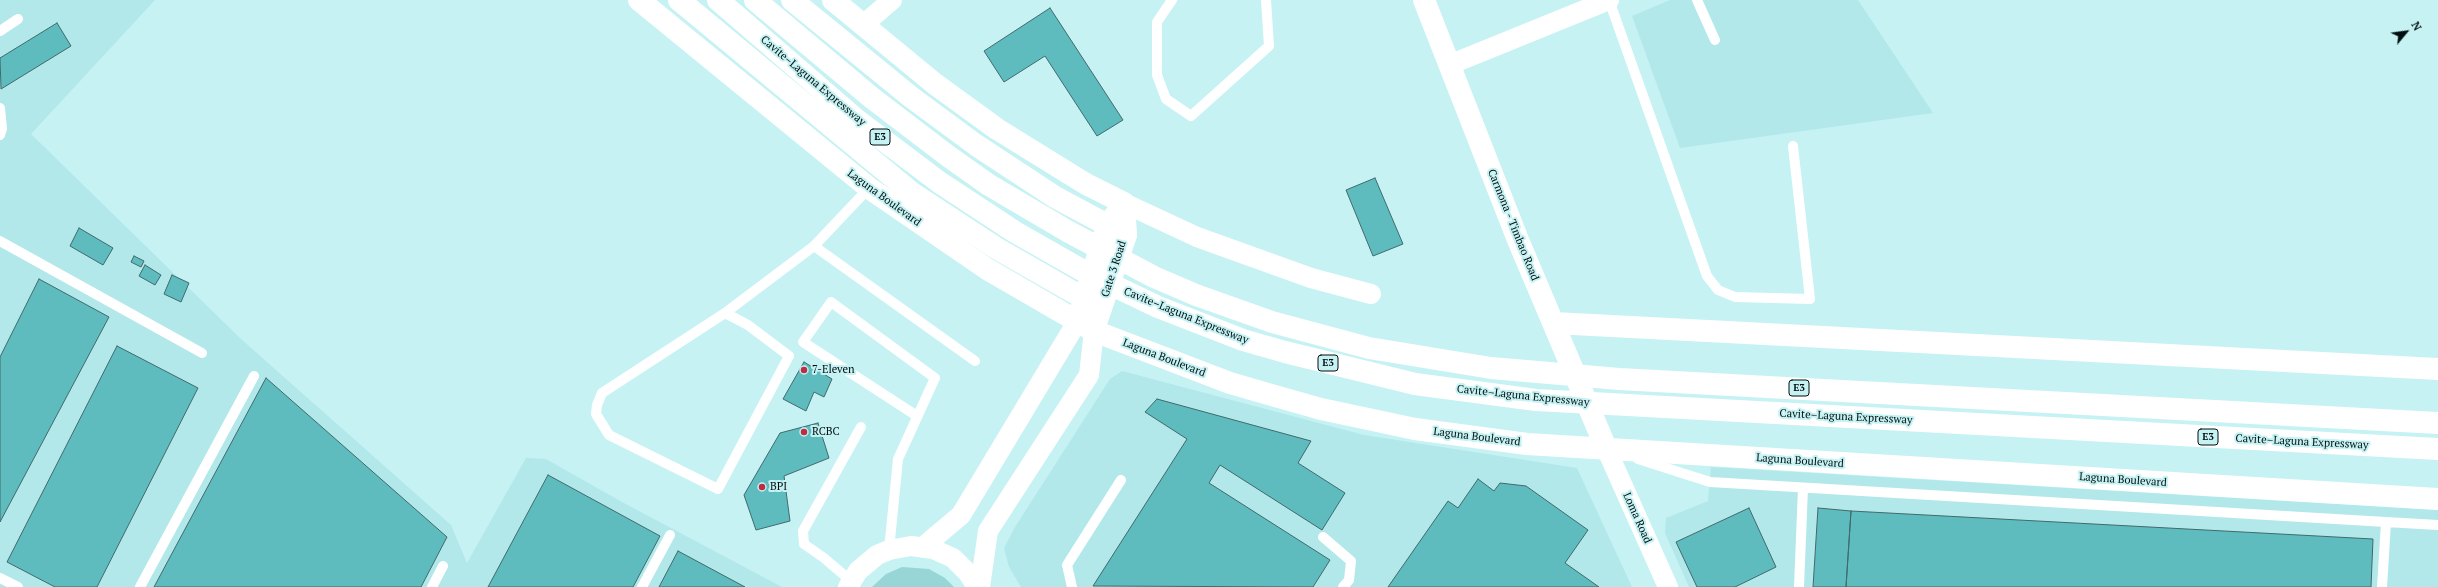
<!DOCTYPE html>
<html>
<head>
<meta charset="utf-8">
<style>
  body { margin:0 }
  #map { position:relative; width:2438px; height:587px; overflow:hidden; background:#c6f2f3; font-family:"PT Serif",serif }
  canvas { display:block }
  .north { position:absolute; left:2386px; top:12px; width:40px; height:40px; -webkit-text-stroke:3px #c6f2f3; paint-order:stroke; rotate:61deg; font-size:11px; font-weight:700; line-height:16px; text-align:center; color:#020f10 }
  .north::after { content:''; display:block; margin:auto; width:14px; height:18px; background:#020f10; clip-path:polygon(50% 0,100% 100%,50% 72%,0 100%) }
</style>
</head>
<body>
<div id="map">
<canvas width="2438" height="587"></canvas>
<div class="north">N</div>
</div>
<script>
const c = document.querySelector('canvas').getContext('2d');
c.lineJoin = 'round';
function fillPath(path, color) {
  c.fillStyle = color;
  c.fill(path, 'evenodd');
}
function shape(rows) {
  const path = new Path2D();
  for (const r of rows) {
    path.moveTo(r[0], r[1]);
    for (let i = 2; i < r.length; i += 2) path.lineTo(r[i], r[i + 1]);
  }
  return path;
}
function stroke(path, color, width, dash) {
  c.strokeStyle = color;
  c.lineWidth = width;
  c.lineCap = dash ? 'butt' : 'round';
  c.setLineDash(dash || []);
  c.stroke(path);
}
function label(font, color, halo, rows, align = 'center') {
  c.font = font + ' "PT Serif",serif';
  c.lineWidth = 4;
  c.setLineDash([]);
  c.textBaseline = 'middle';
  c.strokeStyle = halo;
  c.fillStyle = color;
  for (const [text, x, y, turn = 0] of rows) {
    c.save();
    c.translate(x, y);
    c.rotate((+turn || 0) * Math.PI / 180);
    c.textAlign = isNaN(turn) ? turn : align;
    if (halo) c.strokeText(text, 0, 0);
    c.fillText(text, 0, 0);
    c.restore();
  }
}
fillPath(shape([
  [0,0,155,0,31,134,241,339,451,525,467,563,526,458,546,459,622,502,782,587,0,587],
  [1670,0,1858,0,1933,113,1680,148,1632,16],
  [1122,371,1364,435,1577,468,1632,587,1021,587,1009,567,1004,548,1015,527,1110,379],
  [1711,467,2438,510,2438,587,1689,587,1665,533,1666,518,1708,501]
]), '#b2e8ea');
fillPath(shape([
  [902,567,929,569,945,578,954,587,872,587,886,574]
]), '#97d5d7');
const building = shape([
  [1050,8,1123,120,1097,136,1045,56,1004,82,984,51,1050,8],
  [57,23,71,46,1,89,0,58,57,23],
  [1375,178,1403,244,1373,256,1346,190,1375,178],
  [79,228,113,248,103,265,70,246,79,228],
  [134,256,144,261,141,267,131,262,134,256],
  [145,265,161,275,155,285,139,276,145,265],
  [172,275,189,283,181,302,164,294,172,275],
  [39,279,109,317,0,522,0,357,39,279],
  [117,346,198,388,97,587,55,587,7,562,117,346],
  [804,362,832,379,824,397,814,392,806,411,783,399,804,362],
  [266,378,447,537,421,587,154,587,266,378],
  [1157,399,1311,441,1298,463,1345,493,1322,530,1220,465,1209,483,1330,560,1313,587,1093,586,1187,439,1145,412,1157,399],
  [818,423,829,458,784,476,790,521,756,530,744,495,780,433,818,423],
  [548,475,660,536,633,587,488,587,548,475],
  [1478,479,1494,491,1500,483,1526,486,1588,530,1565,563,1599,587,1388,587,1448,501,1458,508,1478,479],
  [1749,508,1776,567,1735,587,1697,587,1676,542,1749,508],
  [1818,508,1851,511,1846,587,1813,587,1818,508],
  [1851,511,2373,539,2371,587,1846,587,1851,511],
  [678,551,745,587,659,587,678,551]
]);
fillPath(building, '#5ebcbf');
stroke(building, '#426a6b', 1);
stroke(shape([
  [1172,0,1157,22,1157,75,1166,99,1191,116,1269,46,1266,0],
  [1609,0,1707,276,1718,290,1735,297,1810,299,1793,146],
  [1697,0,1715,40],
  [0,31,18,19],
  [0,108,2,129,0,135],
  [0,241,202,353],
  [814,246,975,361],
  [725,313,748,325,789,356,718,489,609,435,596,414,597,405,602,393,725,313,814,246,869,188],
  [1638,459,1710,482,2386,522,2382,587],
  [2386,522,2438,525],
  [1323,537,1351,561,1349,580,1343,587],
  [889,550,898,459,935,378,831,302,803,342,917,416],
  [0,578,18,587],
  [851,581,824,558,804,544,803,531,861,427],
  [140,587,254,376],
  [432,587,443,566],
  [642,587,670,535],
  [1072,587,1067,565,1121,480],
  [1799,587,1803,488]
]), '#fff', 10);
stroke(shape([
  [863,25,892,0],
  [1449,65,1609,0],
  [1124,203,1197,237,1311,278,1371,294],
  [1606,448,1668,587],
  [923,547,961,515,1077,322],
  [848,587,858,571,877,555,889,550,911,546,933,549,953,558,968,573,977,587],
  [980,587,988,531,1089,375,1094,331]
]), '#fff', 20);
stroke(shape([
  [639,0,869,188,987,269,1094,331,1230,383,1275,396,1321,409,1415,429,1527,444,2438,499],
  [833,0,935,84,997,129,1086,184,1124,203],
  [1424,0,1518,240,1606,448],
  [1079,316,1107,226,1119,210],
  [1554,323,2438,369],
  [1095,326,1126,235,1124,203]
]), '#fff', 22);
stroke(shape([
  [679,0,912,193,996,248,1101,308],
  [718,0,857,120,939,182,1015,232,1087,273,1158,307,1243,340,1285,352,1415,384,1536,400,2438,449],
  [755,0,872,98,948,156,989,185,1069,232,1154,277,1196,295,1272,322,1369,348,1491,368,1619,379,2438,423],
  [792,0,911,97,976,145,1055,197,1126,235]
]), '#fff', 22);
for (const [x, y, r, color] of [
  [804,370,4,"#bd2c40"],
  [804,432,4,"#bd2c40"],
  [762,487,4,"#bd2c40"]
]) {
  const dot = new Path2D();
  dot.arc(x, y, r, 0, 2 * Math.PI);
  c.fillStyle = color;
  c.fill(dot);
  stroke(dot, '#c6f2f3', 1.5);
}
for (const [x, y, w] of [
  [880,137,20],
  [1328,363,20],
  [1799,388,20],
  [2208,437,20]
]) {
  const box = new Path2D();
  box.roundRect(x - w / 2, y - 8, w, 16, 3);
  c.fillStyle = '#c6f2f3';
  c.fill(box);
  stroke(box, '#020f10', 1);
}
label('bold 10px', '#020f10', null, [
  ["E3",880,137],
  ["E3",1328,363],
  ["E3",1799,388],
  ["E3",2208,437]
]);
label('11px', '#020f10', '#c6f2f3', [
  ["Cavite–Laguna Expressway",813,81,40],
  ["Laguna Boulevard",884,198,36],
  ["Carmona - Timbao Road",1513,225,68],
  ["Gate 3 Road",1114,269,-72],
  ["Cavite–Laguna Expressway",1186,316,22],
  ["Laguna Boulevard",1164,358,21],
  ["Cavite–Laguna Expressway",1523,396,6],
  ["Cavite–Laguna Expressway",1846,417,3],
  ["Laguna Boulevard",1477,437,7],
  ["Cavite–Laguna Expressway",2302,442,3],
  ["Laguna Boulevard",1800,461,4],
  ["Laguna Boulevard",2123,480,4],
  ["Loma Road",1637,518,66]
]);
label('11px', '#020f10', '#c6f2f3', [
  ["7-Eleven",812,370],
  ["RCBC",812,432],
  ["BPI",770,487]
], 'left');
</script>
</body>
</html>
